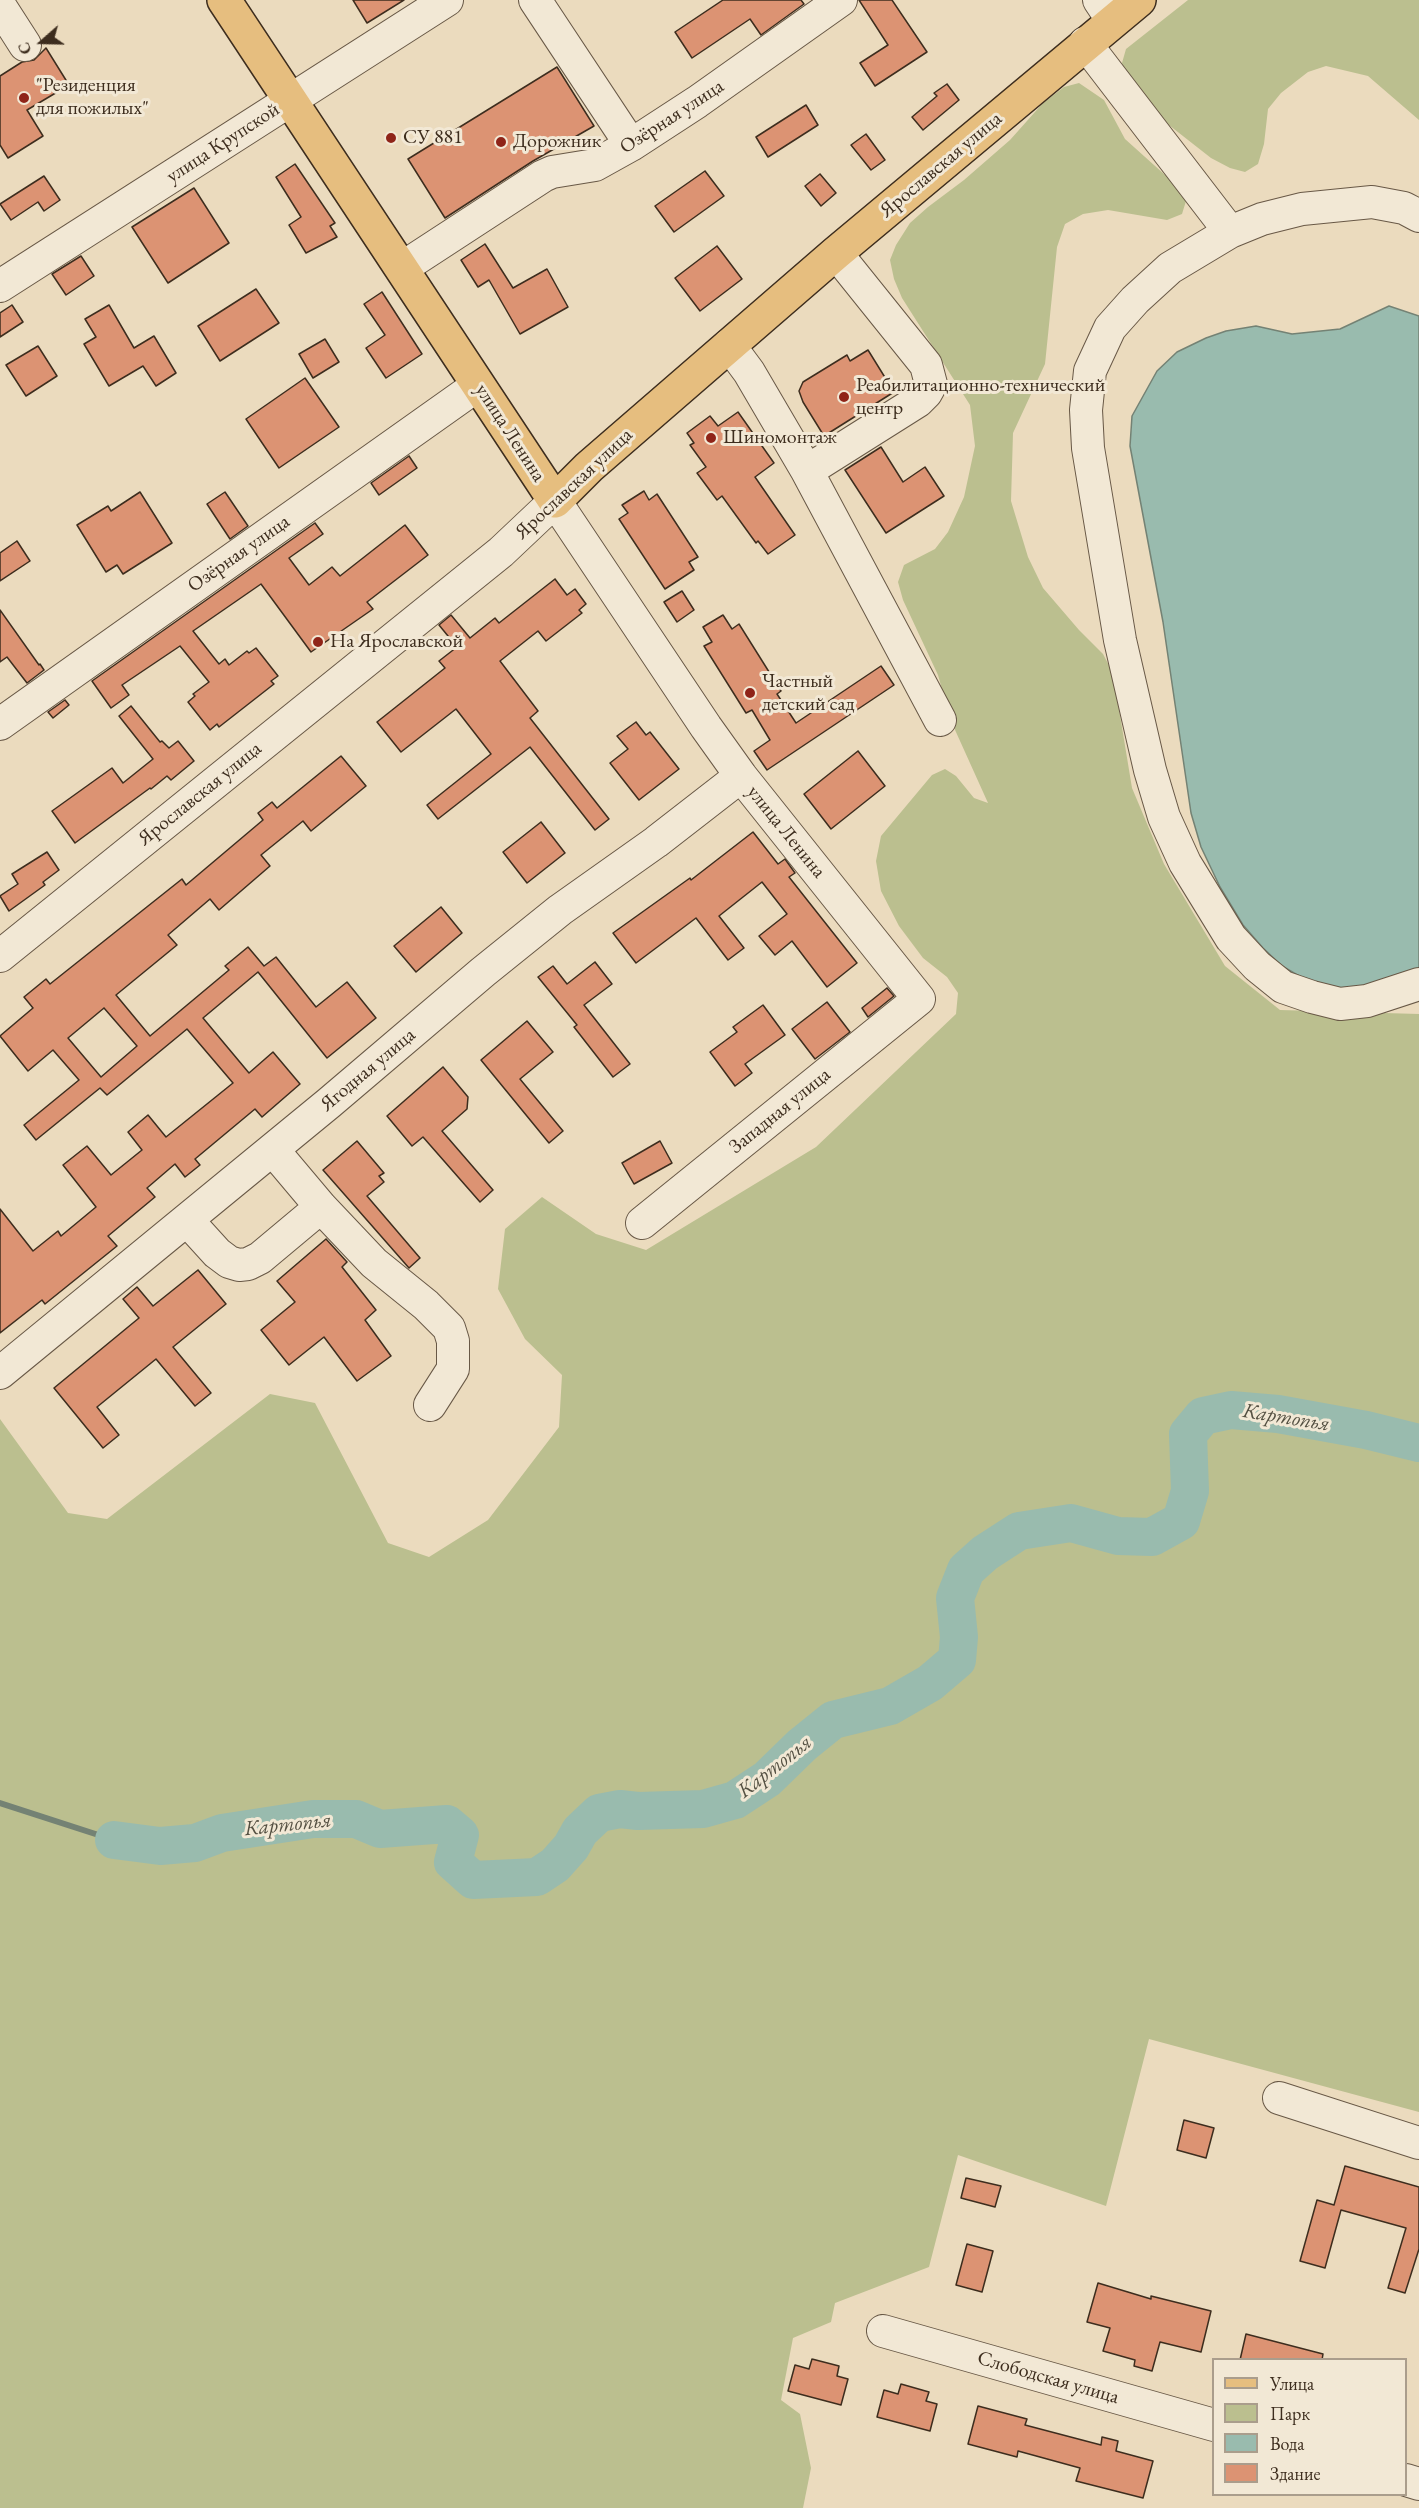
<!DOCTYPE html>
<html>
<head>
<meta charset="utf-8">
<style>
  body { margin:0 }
  #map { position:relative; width:1419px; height:2508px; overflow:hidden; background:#ebdbbe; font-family:"EB Garamond",serif }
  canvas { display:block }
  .legend { position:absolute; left:1212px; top:2358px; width:195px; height:138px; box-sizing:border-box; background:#f2e8d5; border:2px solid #aa9d8c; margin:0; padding:8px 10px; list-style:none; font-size:18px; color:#3d2d1e }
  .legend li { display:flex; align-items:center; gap:12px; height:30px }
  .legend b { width:30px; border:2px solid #aa9d8c }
  .north { position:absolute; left:12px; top:12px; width:60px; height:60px; -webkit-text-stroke:4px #f2e8d5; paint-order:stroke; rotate:250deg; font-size:16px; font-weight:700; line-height:24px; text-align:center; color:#3d2d1e }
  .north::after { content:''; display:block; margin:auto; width:21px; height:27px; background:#3d2d1e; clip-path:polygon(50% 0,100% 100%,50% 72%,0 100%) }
</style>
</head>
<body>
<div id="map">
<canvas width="1419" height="2508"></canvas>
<ul class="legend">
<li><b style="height:8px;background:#e6be7f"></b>Улица</li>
<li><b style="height:16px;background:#bbbf8f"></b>Парк</li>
<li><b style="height:16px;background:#99bbae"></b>Вода</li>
<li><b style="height:16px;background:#dc9373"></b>Здание</li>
</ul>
<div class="north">С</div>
</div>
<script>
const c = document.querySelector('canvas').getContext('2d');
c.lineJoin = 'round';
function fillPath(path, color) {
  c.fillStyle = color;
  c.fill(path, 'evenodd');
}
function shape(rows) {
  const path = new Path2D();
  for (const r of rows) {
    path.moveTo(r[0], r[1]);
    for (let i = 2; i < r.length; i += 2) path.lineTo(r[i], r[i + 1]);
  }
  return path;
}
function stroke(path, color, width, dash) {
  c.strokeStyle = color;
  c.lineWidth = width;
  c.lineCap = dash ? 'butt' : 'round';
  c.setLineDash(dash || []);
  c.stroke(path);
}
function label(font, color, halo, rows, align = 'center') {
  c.font = font + ' "EB Garamond",serif';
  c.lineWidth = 6;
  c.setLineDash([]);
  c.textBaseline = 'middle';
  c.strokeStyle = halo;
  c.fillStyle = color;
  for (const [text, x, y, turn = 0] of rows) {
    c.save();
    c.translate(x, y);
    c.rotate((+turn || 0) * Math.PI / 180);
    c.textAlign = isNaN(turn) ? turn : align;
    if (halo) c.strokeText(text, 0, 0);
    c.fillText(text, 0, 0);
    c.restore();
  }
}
fillPath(shape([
  [1188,0,1419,0,1419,120,1368,76,1326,66,1308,72,1281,93,1268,109,1264,144,1258,164,1245,172,1230,168,1211,158,1151,111,1125,76,1122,63,1126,49],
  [1079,83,1104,100,1125,139,1174,183,1186,201,1182,214,1167,220,1108,210,1083,214,1065,224,1057,247,1045,364,1013,433,1011,501,1028,557,1043,588,1079,630,1103,654,1113,673,1132,788,1164,864,1225,966,1280,1010,1419,1014,1419,2112,1149,2039,1106,2206,958,2155,929,2267,835,2303,831,2322,793,2338,781,2400,800,2414,811,2468,803,2508,0,2508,0,1419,68,1513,107,1519,270,1394,315,1403,388,1543,429,1557,488,1520,559,1427,562,1375,525,1339,498,1289,505,1229,542,1197,596,1234,646,1250,816,1147,956,1014,958,993,947,977,923,958,899,926,881,891,876,861,881,836,932,775,945,769,956,776,974,798,988,803,951,721,938,675,903,600,898,582,904,565,935,549,948,532,964,497,975,446,970,405,902,298,894,279,890,260,896,245,910,223,928,207,964,180,1010,140,1043,103,1064,87]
]), '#bbbf8f');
const water = shape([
  [1389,306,1419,316,1419,972,1391,985,1333,989,1306,980,1282,966,1263,948,1243,925,1220,887,1201,847,1191,813,1163,622,1130,446,1132,416,1157,371,1177,352,1206,338,1226,331,1256,326,1292,334,1340,329,1389,306]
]);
fillPath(water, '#99bbae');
stroke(water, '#748274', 1.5);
stroke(shape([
  [0,1803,114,1840]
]), '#748274', 6);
stroke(shape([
  [114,1840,160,1846,195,1843,222,1833,313,1819,356,1819,380,1829,447,1824,460,1835,453,1862,473,1880,537,1877,555,1865,571,1847,580,1831,599,1813,620,1809,638,1811,703,1809,735,1800,767,1779,802,1745,833,1720,890,1706,930,1683,957,1660,959,1637,955,1598,966,1570,985,1553,1019,1531,1071,1523,1118,1536,1152,1537,1181,1521,1190,1491,1188,1434,1203,1416,1231,1410,1278,1414,1366,1430,1419,1443]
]), '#99bbae', 38);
const building = shape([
  [353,0,404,0,367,23,353,0],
  [723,0,801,0,804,4,761,35,750,19,692,58,675,32,723,0],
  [859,0,892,0,927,52,875,86,860,63,888,45,859,0],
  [46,48,69,85,27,110,43,136,8,158,0,145,0,76,22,62,34,60,46,48],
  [557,67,594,126,533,161,445,218,408,159,557,67],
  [947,84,959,100,923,130,912,117,937,96,934,93,947,84],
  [806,105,818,125,768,157,756,137,806,105],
  [866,134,885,160,871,170,851,145,866,134],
  [295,164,335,223,330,226,337,237,306,253,289,225,301,217,276,177,295,164],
  [705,171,724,196,674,232,655,206,705,171],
  [820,174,836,193,821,206,805,186,820,174],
  [44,176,60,200,44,211,38,202,11,220,0,204,44,176],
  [194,188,229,243,168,283,132,227,194,188],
  [485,244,513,288,547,269,568,307,520,334,489,280,478,287,461,260,485,244],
  [717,246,742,279,700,311,675,278,717,246],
  [81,256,94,276,66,295,52,274,81,256],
  [256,289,279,323,220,361,198,326,256,289],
  [382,292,422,354,386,378,366,348,385,335,364,304,382,292],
  [12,305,23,322,0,337,0,313,12,305],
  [109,305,134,348,154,336,176,373,156,386,143,366,109,386,84,344,96,337,85,319,109,305],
  [325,339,339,362,313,378,299,354,325,339],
  [38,346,57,376,26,396,6,365,38,346],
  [868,350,894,392,824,436,803,402,799,391,803,382,847,355,850,361,868,350],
  [305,378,339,427,279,468,246,419,305,378],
  [738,412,774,463,755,477,795,535,768,554,758,541,756,543,722,496,717,500,697,473,706,467,690,445,694,443,687,433,710,416,718,426,738,412],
  [881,447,903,482,925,467,944,496,886,533,845,470,881,447],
  [409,456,417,468,379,495,371,483,409,456],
  [644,491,649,500,657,494,698,557,689,562,694,570,665,589,619,519,628,513,622,505,644,491],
  [140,492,172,543,123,574,117,565,106,572,77,525,108,506,111,511,140,492],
  [225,492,248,526,230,539,207,504,225,492],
  [315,523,323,534,289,558,309,585,332,567,340,576,405,525,428,555,367,602,373,609,311,652,261,584,193,631,219,664,225,659,229,665,247,651,249,653,256,648,278,676,271,681,274,684,219,727,217,724,210,730,188,702,195,696,193,694,209,682,180,646,122,685,129,695,111,708,92,681,315,523],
  [17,541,30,561,0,581,0,553,17,541],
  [555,579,567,595,575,589,586,604,579,610,582,613,546,641,538,631,500,661,538,711,530,718,609,819,595,830,530,747,438,819,427,805,491,754,456,709,401,752,377,722,445,668,439,661,457,647,439,625,451,615,470,638,495,618,499,623,555,579],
  [682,591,694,610,677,622,664,602,682,591],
  [0,610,39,665,40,664,44,670,27,683,7,657,0,662,0,610],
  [723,615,732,629,739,624,781,691,777,694,796,723,881,666,894,685,767,770,754,751,770,740,752,710,746,713,704,646,712,642,703,627,723,615],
  [65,700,69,705,53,718,48,712,65,700],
  [131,706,160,742,162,741,169,748,178,741,194,761,171,780,167,776,151,789,150,788,75,843,52,811,112,768,123,783,153,759,119,716,131,706],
  [636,722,646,735,650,732,679,769,639,800,610,763,628,749,617,736,636,722],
  [858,751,885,786,831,829,804,794,858,751],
  [341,756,366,786,311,831,303,821,261,855,270,866,219,910,210,899,168,935,177,945,116,995,150,1036,229,970,225,966,248,947,264,966,276,957,316,1007,347,982,376,1018,327,1058,258,972,203,1018,249,1073,273,1052,300,1084,262,1117,255,1109,195,1159,200,1165,185,1177,175,1164,147,1188,155,1197,108,1236,117,1246,45,1304,42,1300,0,1333,0,1209,33,1251,58,1231,61,1236,96,1207,63,1165,87,1146,111,1175,142,1150,128,1132,148,1115,166,1137,233,1083,187,1029,107,1095,100,1088,36,1140,24,1125,79,1080,53,1050,28,1071,0,1036,33,1008,24,997,46,979,50,984,182,879,186,885,263,820,258,813,272,802,277,808,341,756],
  [104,1008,137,1046,101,1077,68,1038,104,1008],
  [541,822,565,853,527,883,503,852,541,822],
  [753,832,778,864,785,859,795,873,789,877,857,963,827,987,792,941,775,955,759,936,787,914,762,882,719,916,744,948,728,960,696,918,636,963,613,933,690,878,691,880,753,832],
  [47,852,59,870,43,882,45,885,9,911,0,896,18,884,12,874,47,852],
  [441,907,462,933,416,972,394,946,441,907],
  [595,962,612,984,584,1005,630,1064,613,1077,574,1027,577,1025,538,977,553,966,567,984,595,962],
  [887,988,894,996,868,1017,862,1008,887,988],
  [827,1002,850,1032,815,1059,792,1029,827,1002],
  [763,1005,785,1035,745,1064,752,1073,735,1086,710,1052,737,1032,733,1027,763,1005],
  [527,1021,553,1052,520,1079,563,1131,549,1143,481,1060,527,1021],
  [443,1067,468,1097,467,1109,442,1131,493,1190,480,1202,423,1137,412,1146,387,1116,443,1067],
  [357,1141,384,1173,379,1176,384,1182,367,1196,420,1258,409,1268,323,1170,357,1141],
  [660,1141,672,1163,634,1184,622,1163,660,1141],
  [326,1239,347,1262,342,1267,376,1310,365,1320,391,1356,357,1381,324,1337,289,1365,261,1330,295,1302,277,1281,326,1239],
  [198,1270,226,1304,173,1347,211,1393,195,1406,156,1359,97,1407,119,1435,103,1448,54,1388,139,1318,123,1299,137,1287,153,1306,198,1270],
  [1184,2120,1214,2128,1206,2158,1177,2150,1184,2120],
  [1345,2166,1419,2187,1419,2249,1405,2293,1388,2288,1406,2228,1341,2210,1325,2268,1300,2261,1317,2200,1334,2205,1345,2166],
  [966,2178,1001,2186,995,2207,961,2198,966,2178],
  [967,2244,993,2251,982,2292,956,2285,967,2244],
  [1098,2283,1151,2299,1151,2296,1211,2311,1201,2352,1160,2342,1152,2371,1134,2366,1135,2360,1103,2351,1110,2328,1087,2322,1098,2283],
  [1246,2334,1323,2354,1322,2360,1240,2360,1246,2334],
  [812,2359,839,2366,837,2376,848,2379,841,2405,788,2391,795,2365,809,2369,812,2359],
  [901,2384,929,2392,926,2401,937,2404,930,2431,877,2417,884,2390,898,2394,901,2384],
  [978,2406,1027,2419,1025,2425,1101,2445,1102,2437,1118,2441,1116,2451,1153,2461,1143,2498,1076,2481,1080,2468,1018,2451,1017,2457,968,2444,978,2406]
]);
fillPath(building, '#dc9373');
stroke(building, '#3d2d1e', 1.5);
const minor = shape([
  [535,0,631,145],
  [1099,0,1113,21],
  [0,6,25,45],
  [1085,43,1230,232],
  [1419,216,1404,208,1372,202,1302,209,1262,219,1230,232,1170,268,1135,300,1110,328,1090,371,1086,410,1088,448,1120,640,1150,770,1164,817,1185,863,1231,938,1257,966,1283,987,1312,997,1340,1004,1367,1001,1419,984],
  [402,268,543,176,552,172,595,165,631,145,697,102,841,0],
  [0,286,447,0],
  [729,345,749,372,807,471,940,720],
  [807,471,918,401,926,393,931,384,926,365,836,253],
  [0,724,478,385],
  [0,956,501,552,555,501,706,727,741,776,919,999,642,1223],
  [273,1150,321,1207,374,1263,426,1305,449,1328,453,1341,453,1369,430,1405],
  [187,1220,217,1253,229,1262,239,1265,248,1264,260,1258,321,1207],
  [0,1373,329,1103,483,972,560,910,656,842,741,776],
  [1279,2098,1419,2143],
  [883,2331,1214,2425],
  [1406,2480,1419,2484]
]);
const major = shape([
  [224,0,555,501,589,467,836,253,1139,0]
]);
stroke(minor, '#685846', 34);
stroke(major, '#3d2d1e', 36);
stroke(minor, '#f2e8d5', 32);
stroke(major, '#e6be7f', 33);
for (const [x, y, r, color] of [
  [24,98,6,"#8f2418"],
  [391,138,6,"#8f2418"],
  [501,142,6,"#8f2418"],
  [844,397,6,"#8f2418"],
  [711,438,6,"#8f2418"],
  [318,642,6,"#8f2418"],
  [750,693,6,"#8f2418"]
]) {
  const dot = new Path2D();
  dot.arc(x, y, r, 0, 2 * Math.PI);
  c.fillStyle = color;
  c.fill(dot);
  stroke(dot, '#f2e8d5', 2);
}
label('20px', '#3d2d1e', '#f2e8d5', [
  ["\"Резиденция",36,86],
  ["для пожилых\"",36,109],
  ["СУ 881",403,138],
  ["Дорожник",513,142],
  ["Реабилитационно-технический",856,386],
  ["центр",856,409],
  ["Шиномонтаж",723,438],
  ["На Ярославской",330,642],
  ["Частный",762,682],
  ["детский сад",762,705]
], 'left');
label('20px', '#3d2d1e', '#f2e8d5', [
  ["Озёрная улица",672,117,-33],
  ["улица Крупской",223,143,-33],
  ["Ярославская улица",941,165,-40],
  ["улица Ленина",510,433,57],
  ["Ярославская улица",574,484,-43],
  ["Озёрная улица",239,554,-35],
  ["Ярославская улица",200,794,-39],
  ["улица Ленина",786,832,51],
  ["Ягодная улица",368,1070,-40],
  ["Западная улица",780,1111,-39],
  ["Слободская улица",1048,2378,16]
]);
label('italic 21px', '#545042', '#f2e8d5', [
  ["Картопья",1286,1418,9],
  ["Картопья",775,1767,-38],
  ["Картопья",288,1825,-6]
]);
</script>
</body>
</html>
